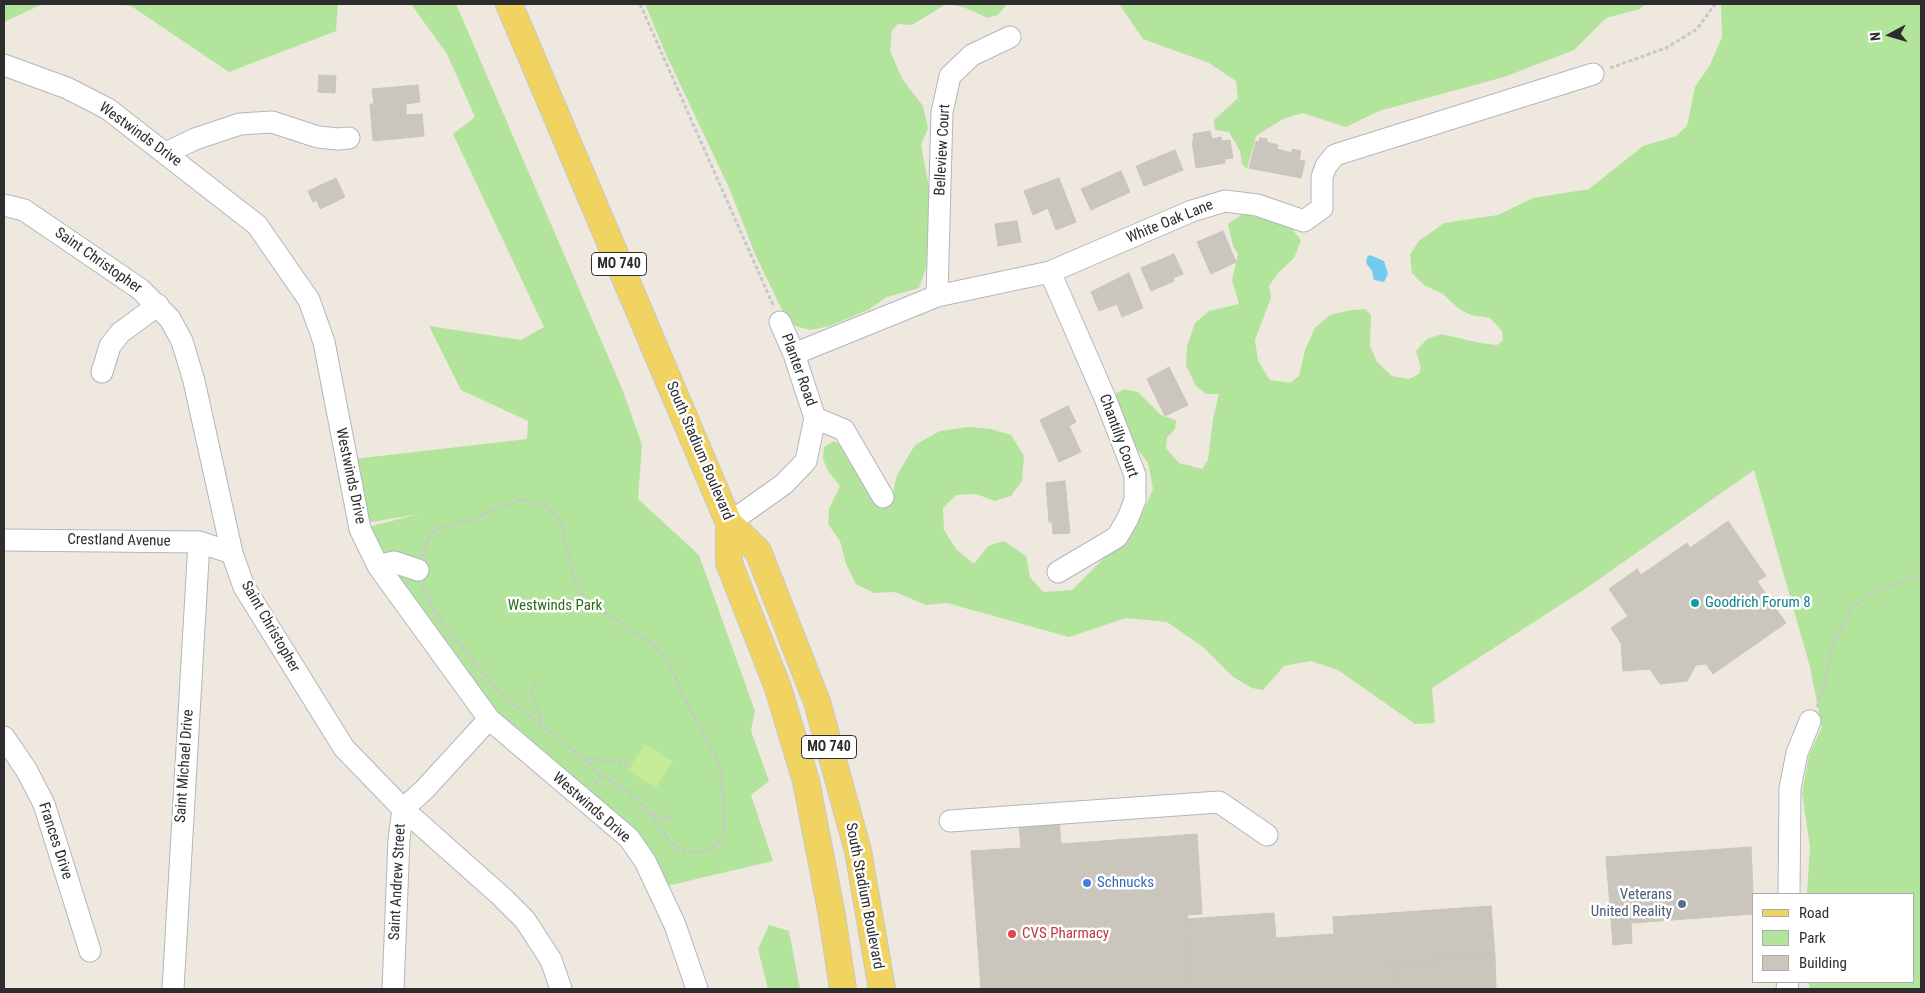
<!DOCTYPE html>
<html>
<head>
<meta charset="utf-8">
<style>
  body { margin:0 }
  #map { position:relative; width:1925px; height:993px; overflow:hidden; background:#eee8df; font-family:"Roboto Condensed",sans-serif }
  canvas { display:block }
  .frame { position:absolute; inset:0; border:5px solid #2d2d2d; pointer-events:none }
  .legend { position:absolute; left:1752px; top:893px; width:162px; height:90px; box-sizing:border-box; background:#fff; border:1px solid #ababab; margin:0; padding:6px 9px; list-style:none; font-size:15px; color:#2d2d2d }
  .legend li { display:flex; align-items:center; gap:10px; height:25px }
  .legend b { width:25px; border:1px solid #ababab }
  .north { position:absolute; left:1865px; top:10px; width:50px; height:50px; -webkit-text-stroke:4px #fff; paint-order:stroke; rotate:264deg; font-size:14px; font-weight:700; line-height:20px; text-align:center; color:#2d2d2d }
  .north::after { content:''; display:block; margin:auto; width:18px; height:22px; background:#2d2d2d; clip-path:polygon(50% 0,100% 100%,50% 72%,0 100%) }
</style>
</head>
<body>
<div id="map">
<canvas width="1925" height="993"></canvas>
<div class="frame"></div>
<ul class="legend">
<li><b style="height:6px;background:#f1d361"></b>Road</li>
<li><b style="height:14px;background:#b3e49c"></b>Park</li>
<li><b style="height:14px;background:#cac6be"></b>Building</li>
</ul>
<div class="north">N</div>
</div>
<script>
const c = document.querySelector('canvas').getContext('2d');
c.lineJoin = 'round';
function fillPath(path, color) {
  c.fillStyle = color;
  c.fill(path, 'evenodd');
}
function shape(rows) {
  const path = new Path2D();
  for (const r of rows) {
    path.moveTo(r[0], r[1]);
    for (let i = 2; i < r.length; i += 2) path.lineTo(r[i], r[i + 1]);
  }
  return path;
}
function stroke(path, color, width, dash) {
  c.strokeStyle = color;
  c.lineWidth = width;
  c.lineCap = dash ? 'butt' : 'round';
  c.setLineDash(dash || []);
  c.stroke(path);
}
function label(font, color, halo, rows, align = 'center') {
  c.font = font + ' "Roboto Condensed",sans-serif';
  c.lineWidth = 5;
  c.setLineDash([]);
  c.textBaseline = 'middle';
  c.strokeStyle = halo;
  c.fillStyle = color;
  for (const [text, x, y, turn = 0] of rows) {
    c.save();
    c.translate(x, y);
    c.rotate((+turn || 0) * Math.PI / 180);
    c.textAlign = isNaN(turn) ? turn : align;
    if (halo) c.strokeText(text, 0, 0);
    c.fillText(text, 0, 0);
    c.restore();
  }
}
fillPath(shape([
  [4,4,43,4,4,22],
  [114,4,338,4,336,31,229,72,131,6],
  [411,4,456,4,623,391,642,445,638,499,699,555,755,711,751,731,769,781,751,795,773,861,658,888,645,861,489,719,360,529,419,514,366,523,354,459,527,439,528,421,461,390,429,326,521,340,544,327,453,134,475,117,447,54],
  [645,4,1007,4,998,15,988,18,963,7,946,4,912,25,898,24,892,30,890,51,903,80,923,106,928,128,921,145,930,193,929,229,926,268,919,288,887,297,868,310,830,326,810,330,795,326,783,312,755,254,730,190,665,52],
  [1119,4,1646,4,1640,9,1606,18,1574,50,1504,77,1379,111,1346,127,1302,113,1283,119,1256,136,1247,169,1242,164,1240,151,1229,132,1215,130,1214,120,1238,98,1236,81,1209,63,1143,39],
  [1721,4,1921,4,1921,989,1811,989,1809,986,1809,982,1914,982,1914,894,1807,894,1810,847,1802,793,1809,755,1822,727,1810,667,1754,470,1588,587,1432,688,1435,723,1415,724,1338,670,1311,661,1284,666,1263,690,1252,688,1233,677,1203,647,1167,622,1126,618,1069,637,947,603,926,605,895,592,874,593,856,584,846,564,840,541,828,524,829,509,840,486,828,471,823,459,824,447,834,441,846,448,892,496,897,475,915,445,940,431,968,427,991,429,1011,435,1024,456,1022,481,1011,496,995,501,976,494,956,495,943,508,944,530,956,549,974,564,988,546,1004,541,1026,556,1030,577,1043,592,1072,590,1130,532,1143,512,1153,489,1148,463,1118,424,1113,395,1124,389,1138,392,1161,415,1176,420,1175,429,1167,438,1166,448,1179,463,1202,469,1208,460,1213,419,1219,394,1206,394,1196,386,1186,365,1187,346,1195,323,1209,311,1239,304,1232,280,1238,254,1233,246,1228,224,1244,213,1275,219,1292,229,1301,240,1294,258,1278,273,1269,286,1271,298,1255,340,1258,361,1270,380,1290,383,1299,376,1305,350,1315,328,1330,315,1351,310,1365,309,1371,315,1370,346,1377,362,1392,376,1409,379,1419,374,1421,368,1416,351,1427,339,1441,334,1480,343,1497,345,1503,340,1502,331,1490,318,1471,315,1459,309,1443,294,1424,285,1412,273,1410,254,1419,241,1444,223,1498,215,1533,198,1589,189,1643,146,1676,136,1687,126,1695,87,1710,65,1722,37],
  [769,925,789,931,800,989,768,989,758,949]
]), '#b3e49c');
fillPath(shape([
  [645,744,673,761,656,788,628,770]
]), '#c6eb98');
fillPath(shape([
  [1370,255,1384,261,1388,274,1384,282,1374,280,1372,271,1366,263,1367,257]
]), '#73cbef');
const building = shape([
  [319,75,336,76,335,93,318,92,319,75],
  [418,85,420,102,406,104,406,115,422,114,424,136,373,141,370,104,374,104,372,89,418,85],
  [1210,131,1212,139,1221,137,1222,141,1230,140,1233,158,1225,159,1225,163,1196,168,1192,141,1194,141,1193,134,1210,131],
  [1260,138,1267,139,1267,142,1278,145,1277,149,1292,153,1292,149,1301,151,1299,160,1305,161,1301,178,1249,168,1256,141,1259,142,1260,138],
  [1175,150,1183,170,1144,186,1136,166,1175,150],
  [1121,171,1130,192,1091,210,1081,189,1121,171],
  [336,178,345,197,320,209,317,200,313,202,308,191,336,178],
  [1059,178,1076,222,1056,230,1048,208,1033,215,1024,191,1059,178],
  [1017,221,1021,242,998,246,995,224,1017,221],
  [1223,231,1236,262,1211,274,1197,242,1223,231],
  [1174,254,1183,274,1173,278,1174,281,1151,291,1141,268,1174,254],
  [1129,273,1143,308,1122,317,1117,304,1099,311,1091,292,1129,273],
  [1169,367,1188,405,1165,416,1147,379,1169,367],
  [1068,406,1076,422,1069,426,1081,452,1059,462,1040,420,1068,406],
  [1065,481,1070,533,1053,534,1052,522,1049,522,1046,483,1065,481],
  [1728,521,1766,576,1757,581,1786,623,1713,674,1706,664,1696,665,1687,681,1660,684,1650,669,1623,671,1621,643,1611,628,1628,616,1609,589,1637,569,1641,575,1687,543,1690,548,1728,521],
  [1059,819,1061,844,1197,834,1202,914,1187,915,1192,989,981,989,971,851,1021,848,1019,822,1059,819],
  [1751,847,1754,914,1631,923,1632,943,1613,945,1606,857,1751,847],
  [1491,906,1495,956,1392,963,1394,989,1192,989,1187,919,1274,913,1276,938,1334,934,1333,917,1491,906],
  [1495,956,1496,989,1394,989,1392,963,1495,956]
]);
fillPath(building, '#cac6be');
stroke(building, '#cac4b9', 1);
const minor = shape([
  [4,65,67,88,108,109,257,225,309,300,324,342,360,529,378,566,489,719,629,838,645,861,675,925,697,989],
  [166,153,195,139,240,124,272,122,318,137,338,139,349,138],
  [4,205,24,210,140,289,170,319,182,341,194,381,232,553,244,587,344,748,403,809,502,897,525,920,551,960,561,989],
  [1050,272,1105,398,1135,475,1135,500,1128,518,1117,537,1058,572],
  [937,296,942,112,950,76,972,55,1010,37],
  [780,322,794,354,815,418,844,430,883,497],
  [794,354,937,296,1050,272,1192,211,1225,201,1257,205,1304,221,1322,208,1322,177,1326,166,1335,155,1593,74],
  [102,372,110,346,120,333,158,305],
  [729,523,784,484,806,461,815,418],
  [4,540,199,542,232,553],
  [378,566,394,562,418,570],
  [4,737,27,771,44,804,90,951],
  [950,821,1219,802,1267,835],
  [1789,894,1790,788,1797,753,1810,721],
  [173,989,199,542],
  [393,989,399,839,403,809,424,790,489,719],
  [1787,989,1788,982]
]);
const major = shape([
  [509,4,729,523,758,551,817,702,858,851,882,989],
  [729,523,729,563,778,688,806,781,832,916,843,989]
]);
stroke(minor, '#b3b5c0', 23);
stroke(major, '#c8c8c8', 28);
stroke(shape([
  [640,4,774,307],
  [1610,68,1666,48,1697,29,1715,4],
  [518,500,532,501,548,507,561,522,574,578,585,600,648,641,658,648,672,669,686,702,713,750,721,773,725,816,724,833,718,844,709,850,696,853,681,850,669,841,651,814,626,790,600,775,585,759,512,703,492,684,440,620,428,600,418,570,428,538,436,529,470,520,518,500],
  [537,683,533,686,531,693,540,714,540,726],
  [1817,707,1825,683,1832,648,1851,608,1868,595,1921,574],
  [586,759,620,762,631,767],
  [595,785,600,775],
  [651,814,672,819]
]), '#c8c8c8', 3, [4, 2.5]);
stroke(minor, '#fff', 21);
stroke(major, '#f1d361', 26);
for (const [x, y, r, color] of [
  [1695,603,5,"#0f9aa8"],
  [1087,883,5,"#3f7fe0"],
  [1682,904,5,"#5c6f8a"],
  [1012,934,5,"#e0444e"]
]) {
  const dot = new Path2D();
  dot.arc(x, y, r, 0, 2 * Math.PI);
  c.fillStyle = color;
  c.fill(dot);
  stroke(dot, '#fff', 2);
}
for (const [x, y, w] of [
  [619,264,55],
  [829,747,55]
]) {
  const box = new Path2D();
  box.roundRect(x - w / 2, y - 11.5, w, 23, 4);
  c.fillStyle = '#fff';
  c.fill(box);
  stroke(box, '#2d2d2d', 1);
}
label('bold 14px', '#2d2d2d', null, [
  ["MO 740",619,264],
  ["MO 740",829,747]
]);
label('15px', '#2d2d2d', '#fff', [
  ["Westwinds Drive",140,135,36],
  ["Belleview Court",943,150,-87],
  ["White Oak Lane",1170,222,-22],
  ["Saint Christopher",98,261,35],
  ["Planter Road",798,370,70],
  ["Chantilly Court",1118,436,70],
  ["South Stadium Boulevard",699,451,67],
  ["Westwinds Drive",350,476,78],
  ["Crestland Avenue",119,541,1],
  ["Saint Christopher",270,627,60],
  ["Saint Michael Drive",185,766,-86],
  ["Westwinds Drive",591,808,41],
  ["Frances Drive",55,841,72],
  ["Saint Andrew Street",398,882,-87],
  ["South Stadium Boulevard",864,896,79]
]);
label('15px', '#0d838f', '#fff', [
  ["Goodrich Forum 8",1705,603]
], 'left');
label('15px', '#2a6c1b', '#fff', [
  ["Westwinds Park",555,606]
]);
label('15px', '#366cbe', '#fff', [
  ["Schnucks",1097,883]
], 'left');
label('15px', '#4e5e75', '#fff', [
  ["Veterans",1672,895],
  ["United Reality",1672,912]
], 'right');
label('15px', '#be3a42', '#fff', [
  ["CVS Pharmacy",1022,934]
], 'left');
</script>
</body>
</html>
